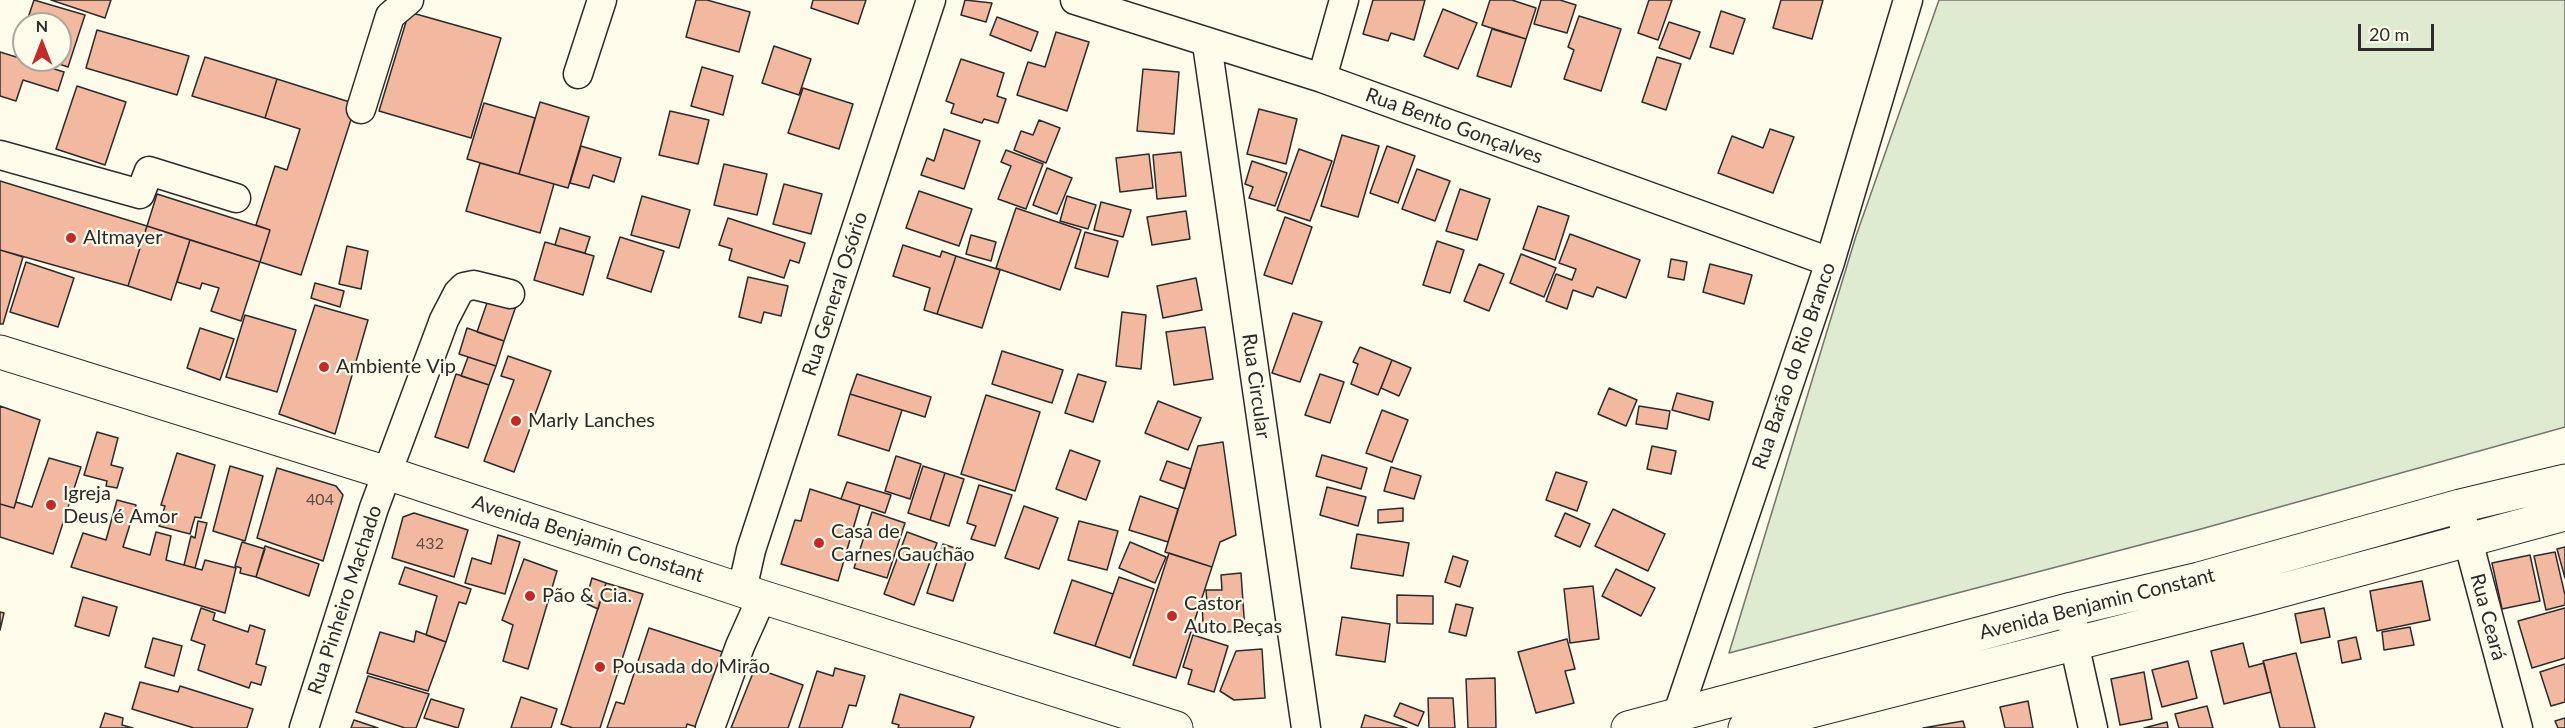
<!DOCTYPE html>
<html>
<head>
<meta charset="utf-8">
<style>
  body { margin:0 }
  #map { position:relative; width:2565px; height:728px; overflow:hidden; background:#fdfbea; font-family:Lato,sans-serif }
  canvas { display:block }
  .north { position:absolute; left:12px; top:12px; width:60px; height:60px; box-sizing:border-box; background:#fdfbea; border:2px solid #a9a89e; border-radius:50%; rotate:0deg; font-size:16px; font-weight:700; line-height:24px; text-align:center; color:#2b2b2b }
  .north::after { content:''; display:block; margin:auto; width:21px; height:27px; background:#c62828; clip-path:polygon(50% 0,100% 100%,50% 72%,0 100%) }
  .scale { position:absolute; left:2358px; top:24px; width:76px; height:27px; box-sizing:border-box; border:3px solid #2b2b2b; border-top:0; padding-left:8px; font-size:18px; line-height:21px; white-space:nowrap; color:#2b2b2b; -webkit-text-stroke:4px #fdfbea; paint-order:stroke }
</style>
</head>
<body>
<div id="map">
<canvas width="2565" height="728"></canvas>
<div class="north">N</div>
<div class="scale">20 m</div>
</div>
<script>
const c = document.querySelector('canvas').getContext('2d');
c.lineJoin = 'round';
function fillPath(path, color) {
  c.fillStyle = color;
  c.fill(path, 'evenodd');
}
function shape(rows) {
  const path = new Path2D();
  for (const r of rows) {
    path.moveTo(r[0], r[1]);
    for (let i = 2; i < r.length; i += 2) path.lineTo(r[i], r[i + 1]);
  }
  return path;
}
function stroke(path, color, width, dash) {
  c.strokeStyle = color;
  c.lineWidth = width;
  c.lineCap = dash ? 'butt' : 'round';
  c.setLineDash(dash || []);
  c.stroke(path);
}
function label(font, color, halo, rows, align = 'center') {
  c.font = font + ' Lato,sans-serif';
  c.lineWidth = 4.5;
  c.setLineDash([]);
  c.textBaseline = 'middle';
  c.strokeStyle = halo;
  c.fillStyle = color;
  for (const [text, x, y, turn = 0] of rows) {
    c.save();
    c.translate(x, y);
    c.rotate((+turn || 0) * Math.PI / 180);
    c.textAlign = isNaN(turn) ? turn : align;
    if (halo) c.strokeText(text, 0, 0);
    c.fillText(text, 0, 0);
    c.restore();
  }
}
const green = shape([
  [1939,0,2565,0,2565,427,2201,529,1729,653,1856,236,1939,0]
]);
fillPath(green, '#deebd1');
stroke(green, '#74746e', 1.5);
const building = shape([
  [34,0,85,15,68,67,47,60,60,60,60,24,26,24,34,0],
  [51,0,111,0,105,18,51,0],
  [696,0,707,0,750,12,739,52,686,37,696,0],
  [813,0,866,0,858,24,811,8,813,0],
  [965,0,992,3,986,22,961,15,965,0],
  [1373,0,1425,0,1414,40,1391,33,1388,41,1363,34,1373,0],
  [1490,0,1512,0,1536,8,1526,39,1482,25,1490,0],
  [1541,0,1560,0,1576,5,1567,33,1534,24,1541,0],
  [1649,0,1672,0,1658,40,1638,33,1649,0],
  [1781,0,1823,0,1812,39,1773,28,1781,0],
  [1443,9,1477,23,1458,69,1424,56,1443,9],
  [1721,11,1745,19,1733,54,1710,47,1721,11],
  [409,12,501,38,471,138,379,111,409,12],
  [1579,16,1621,29,1601,91,1564,79,1574,50,1568,47,1579,16],
  [997,17,1038,32,1031,51,990,35,997,17],
  [1669,22,1700,32,1690,59,1659,48,1669,22],
  [24,29,24,53,17,50,24,29],
  [1492,29,1526,39,1511,87,1477,76,1492,29],
  [97,30,189,56,177,95,86,68,97,30],
  [1056,32,1089,42,1067,111,1017,95,1028,62,1045,67,1056,32],
  [774,46,811,59,799,95,762,83,774,46],
  [0,52,64,72,58,91,23,80,16,101,0,96,0,52],
  [205,57,277,79,265,118,192,96,205,57],
  [1657,57,1681,64,1666,110,1642,102,1657,57],
  [961,59,1004,73,997,96,1006,99,998,123,984,119,982,123,951,113,954,104,946,101,961,59],
  [702,67,733,76,723,115,691,106,702,67],
  [1143,69,1179,72,1174,134,1137,131,1143,69],
  [277,79,356,104,301,275,260,262,270,230,256,225,275,166,287,170,300,129,265,118,277,79],
  [77,86,126,102,105,165,56,149,77,86],
  [803,88,853,104,839,149,788,133,803,88],
  [540,102,589,117,568,188,519,174,540,102],
  [484,103,535,118,519,174,467,159,484,103],
  [1259,109,1297,119,1286,164,1247,154,1259,109],
  [670,111,709,120,698,164,659,155,670,111],
  [1039,120,1060,128,1046,163,1014,150,1021,131,1033,135,1039,120],
  [944,129,980,141,964,189,921,175,927,158,934,161,944,129],
  [1770,129,1794,137,1773,193,1718,173,1732,136,1763,148,1770,129],
  [1342,135,1379,146,1358,217,1321,206,1342,135],
  [581,146,621,158,614,182,593,175,589,188,570,183,581,146],
  [1387,146,1415,156,1398,203,1370,193,1387,146],
  [1299,149,1332,161,1310,221,1277,210,1299,149],
  [1006,150,1043,164,1026,209,998,199,1011,166,1001,162,1006,150],
  [1181,152,1186,196,1157,199,1153,155,1181,152],
  [1149,154,1153,188,1120,192,1116,158,1149,154],
  [1252,161,1287,173,1275,206,1249,198,1253,187,1245,184,1252,161],
  [480,163,554,184,540,233,466,211,480,163],
  [724,164,767,174,757,215,714,205,724,164],
  [1047,168,1072,178,1057,214,1033,205,1047,168],
  [1417,169,1450,181,1435,221,1402,209,1417,169],
  [0,181,147,226,128,286,0,250,0,181],
  [784,184,822,194,811,234,773,224,784,184],
  [1460,189,1490,199,1477,240,1446,231,1460,189],
  [919,191,972,209,959,246,906,228,919,191],
  [157,194,270,230,260,262,147,226,157,194],
  [642,196,690,210,679,248,631,235,642,196],
  [1067,196,1096,205,1088,229,1060,221,1067,196],
  [1101,202,1131,210,1123,237,1094,230,1101,202],
  [1538,206,1569,216,1555,260,1523,249,1538,206],
  [1016,208,1081,230,1060,290,996,268,1016,208],
  [1186,211,1190,239,1152,245,1147,217,1186,211],
  [1285,217,1312,227,1292,284,1264,275,1285,217],
  [728,218,805,243,799,263,790,260,784,278,729,260,732,249,719,245,728,218],
  [147,226,190,240,171,300,128,286,147,226],
  [560,228,590,237,585,253,555,245,560,228],
  [1085,232,1118,241,1108,277,1075,268,1085,232],
  [1570,234,1640,260,1626,298,1597,287,1593,297,1573,290,1567,309,1546,301,1556,274,1572,280,1576,269,1559,263,1570,234],
  [971,235,996,242,991,261,966,254,971,235],
  [620,237,664,251,651,292,607,278,620,237],
  [190,240,260,262,241,321,211,311,219,288,202,283,200,289,177,282,190,240],
  [1437,241,1464,250,1450,293,1423,285,1437,241],
  [545,242,594,256,583,295,534,280,545,242],
  [903,245,940,257,942,251,956,256,937,314,924,310,930,288,893,276,903,245],
  [347,246,368,251,361,289,339,284,347,246],
  [0,250,23,257,3,324,0,324,0,250],
  [1521,254,1556,268,1544,297,1510,283,1521,254],
  [956,256,1000,270,982,328,937,314,956,256],
  [1671,259,1687,262,1684,280,1668,277,1671,259],
  [26,262,74,278,58,327,10,312,26,262],
  [1479,264,1504,274,1489,311,1464,301,1479,264],
  [1710,264,1752,275,1744,304,1703,292,1710,264],
  [748,277,788,286,781,316,764,312,761,323,739,317,748,277],
  [1196,278,1202,310,1163,318,1157,286,1196,278],
  [315,283,344,291,340,307,311,298,315,283],
  [489,297,516,306,504,341,477,332,489,297],
  [315,305,368,320,335,434,279,414,315,305],
  [1122,312,1146,315,1141,369,1116,366,1122,312],
  [1293,313,1322,322,1300,382,1272,373,1293,313],
  [245,315,296,330,277,392,226,377,245,315],
  [1205,327,1213,379,1174,385,1166,332,1205,327],
  [200,328,234,339,220,380,187,368,200,328],
  [467,328,504,341,496,366,459,354,467,328],
  [1360,347,1392,360,1378,395,1351,384,1358,364,1353,362,1360,347],
  [1002,351,1063,370,1052,403,992,384,1002,351],
  [508,356,551,371,514,472,484,461,514,380,501,376,508,356],
  [468,357,496,366,489,385,461,376,468,357],
  [1392,360,1411,368,1399,396,1381,388,1392,360],
  [456,374,489,385,468,448,435,437,456,374],
  [857,374,931,397,925,417,850,394,857,374],
  [1078,374,1106,382,1093,422,1065,413,1078,374],
  [1320,374,1344,382,1330,423,1305,415,1320,374],
  [1609,388,1637,400,1626,426,1598,414,1609,388],
  [1677,393,1713,402,1709,420,1672,410,1677,393],
  [850,394,902,410,889,451,838,435,850,394],
  [986,395,1040,412,1015,491,961,474,986,395],
  [1158,401,1201,418,1188,450,1145,433,1158,401],
  [0,406,40,420,14,508,0,504,0,406],
  [1639,406,1670,411,1667,429,1636,424,1639,406],
  [1382,410,1408,420,1392,462,1366,453,1382,410],
  [97,432,118,438,111,465,123,468,117,488,106,486,107,481,84,475,97,432],
  [1223,442,1236,535,1220,542,1212,567,1165,552,1198,446,1223,442],
  [1652,446,1676,451,1671,474,1647,469,1652,446],
  [1070,450,1100,461,1086,500,1056,489,1070,450],
  [177,453,215,465,201,518,195,517,190,534,159,526,165,506,161,505,177,453],
  [1322,455,1367,468,1361,489,1316,476,1322,455],
  [896,456,921,464,910,499,885,491,896,456],
  [49,458,81,467,53,554,0,537,0,504,14,508,16,502,32,507,49,458],
  [1167,461,1191,469,1185,489,1160,480,1167,461],
  [230,466,263,476,245,541,213,531,230,466],
  [923,466,945,473,930,520,908,513,923,466],
  [1391,467,1421,476,1414,499,1384,491,1391,467],
  [277,468,336,486,343,495,323,561,257,538,277,468],
  [1556,472,1587,482,1577,511,1546,500,1556,472],
  [945,473,964,479,949,526,930,520,945,473],
  [847,482,891,495,885,513,841,499,847,482],
  [979,485,1012,495,995,546,971,539,976,526,967,523,979,485],
  [1327,487,1366,497,1358,526,1320,515,1327,487],
  [810,489,860,505,838,581,781,564,795,520,801,521,810,489],
  [1140,496,1178,509,1168,542,1129,530,1140,496],
  [117,500,136,505,123,547,150,555,156,532,171,536,166,560,202,570,205,560,236,568,225,613,71,567,83,533,106,540,117,500],
  [1024,506,1058,518,1039,569,1005,558,1024,506],
  [1403,508,1403,521,1378,523,1378,510,1403,508],
  [1613,509,1665,534,1648,571,1595,546,1613,509],
  [872,512,905,523,887,578,854,568,872,512],
  [414,513,468,530,454,577,392,558,403,517,414,513],
  [1565,513,1590,524,1580,547,1555,536,1565,513],
  [198,521,207,523,195,568,184,565,191,536,195,538,198,521],
  [1079,521,1118,531,1107,570,1068,560,1079,521],
  [907,532,937,543,914,605,884,594,907,532],
  [1357,534,1409,543,1403,576,1351,568,1357,534],
  [498,535,520,542,505,594,465,583,472,558,491,564,498,535],
  [242,542,265,549,256,577,240,573,241,568,235,566,242,542],
  [1130,542,1166,557,1155,583,1119,568,1130,542],
  [943,544,969,553,953,601,927,593,943,544],
  [265,546,319,564,309,596,256,577,265,546],
  [2565,547,2565,578,2557,549,2565,547],
  [2555,552,2565,595,2565,605,2546,610,2534,556,2555,552],
  [1169,553,1212,567,1176,678,1133,665,1169,553],
  [2530,555,2540,601,2502,609,2492,563,2530,555],
  [1453,556,1468,561,1460,587,1445,582,1453,556],
  [524,559,557,571,528,669,503,661,513,625,502,620,524,559],
  [405,567,471,589,466,604,459,602,446,642,426,635,437,596,399,584,405,567],
  [1616,569,1655,588,1641,616,1602,596,1616,569],
  [1241,573,1245,631,1223,632,1222,622,1203,623,1202,603,1207,603,1206,590,1222,590,1221,575,1241,573],
  [1119,577,1154,589,1130,658,1095,646,1119,577],
  [592,578,606,583,598,609,585,603,592,578],
  [1072,580,1113,594,1095,646,1054,633,1072,580],
  [2422,581,2430,620,2377,631,2370,591,2422,581],
  [606,583,643,594,600,728,573,728,561,724,606,583],
  [1593,586,1599,639,1570,643,1564,589,1593,586],
  [1397,595,1433,596,1433,624,1397,623,1397,595],
  [83,597,117,607,109,636,75,626,83,597],
  [1456,604,1473,608,1466,636,1449,632,1456,604],
  [201,608,215,613,213,620,248,632,250,625,265,630,256,664,266,667,261,685,251,682,249,688,198,670,205,645,191,640,201,608],
  [2324,608,2330,637,2301,643,2295,614,2324,608],
  [2565,608,2565,658,2532,668,2518,621,2565,608],
  [0,612,4,613,0,630,0,612],
  [1342,617,1390,624,1385,662,1336,655,1342,617],
  [2410,627,2414,645,2384,650,2382,632,2410,627],
  [649,628,723,652,700,728,687,724,686,728,607,728,616,702,624,704,649,628],
  [416,631,446,642,428,691,367,673,380,632,414,642,416,631],
  [1193,635,1228,646,1214,692,1188,684,1192,670,1183,667,1193,635],
  [2356,637,2361,659,2342,663,2338,641,2356,637],
  [153,638,182,646,174,676,145,667,153,638],
  [1567,639,1575,669,1565,671,1574,703,1536,713,1518,652,1567,639],
  [2243,643,2249,667,2264,663,2271,692,2224,704,2211,651,2243,643],
  [1262,649,1265,698,1234,700,1220,691,1236,651,1262,649],
  [2296,653,2315,728,2280,728,2263,661,2296,653],
  [2188,661,2197,698,2162,707,2152,670,2188,661],
  [2565,664,2565,702,2551,706,2540,672,2565,664],
  [755,668,803,685,788,728,731,728,755,668],
  [835,668,865,676,856,706,849,705,842,728,799,728,817,671,833,676,835,668],
  [2144,672,2152,719,2120,725,2111,679,2144,672],
  [368,676,429,694,416,728,405,728,356,712,368,676],
  [1495,678,1496,728,1468,728,1466,679,1495,678],
  [140,682,178,692,180,686,253,709,247,728,194,728,132,709,140,682],
  [900,694,974,717,970,728,898,728,899,725,892,723,900,694],
  [521,697,557,709,551,728,511,728,521,697],
  [1428,698,1453,698,1455,728,1429,728,1428,698],
  [431,699,464,709,458,728,424,718,431,699],
  [2028,701,2033,728,2005,728,2000,707,2028,701],
  [1400,703,1424,712,1418,726,1394,716,1400,703],
  [2207,706,2213,728,2179,728,2175,714,2207,706],
  [105,713,123,718,122,725,133,728,100,728,105,713],
  [1365,715,1407,728,1361,728,1365,715],
  [2565,718,2565,728,2558,728,2555,721,2565,718],
  [354,720,378,728,351,728,354,720],
  [1963,721,1965,728,1923,728,1963,721],
  [2167,722,2168,728,2144,728,2167,722]
]);
fillPath(building, '#f2b8a0');
stroke(building, '#2b2b2b', 1.5);
const minor = shape([
  [1075,0,1322,78,1830,262],
  [1207,44,1306,728],
  [578,74,602,0],
  [1322,78,1344,0],
  [361,109,390,16,409,0],
  [0,155,140,194,149,171,236,198],
  [2462,518,2518,728],
  [742,590,751,550,931,0],
  [2073,621,2074,643,2093,728],
  [304,728,374,508,444,320,458,293,464,287,474,285,510,294],
  [710,728,740,646,762,597],
  [1668,728,1678,713,1830,262,1908,0]
]);
const major = shape([
  [0,352,387,473,762,597,1176,728],
  [1628,728,2072,609,2199,579,2460,506,2565,481],
  [1745,728,2253,598,2565,514]
]);
stroke(minor, '#2b2b2b', 31);
stroke(major, '#2b2b2b', 35);
stroke(minor, '#fdfbea', 28);
stroke(major, '#fdfbea', 33);
for (const [x, y, r, color] of [
  [71,238,6,"#c62828"],
  [324,367,6,"#c62828"],
  [516,421,6,"#c62828"],
  [51,505,6,"#c62828"],
  [819,543,6,"#c62828"],
  [530,596,6,"#c62828"],
  [1172,616,6,"#c62828"],
  [600,667,6,"#c62828"]
]) {
  const dot = new Path2D();
  dot.arc(x, y, r, 0, 2 * Math.PI);
  c.fillStyle = color;
  c.fill(dot);
  stroke(dot, '#fdfbea', 2);
}
label('16px', '#5d4e48', null, [
  ["404",320,500],
  ["432",430,544]
]);
label('20px', '#2b2b2b', '#fdfbea', [
  ["Rua Bento Gonçalves",1454,126,20],
  ["Rua General Osório",835,294,-72],
  ["Rua Barão do Rio Branco",1794,366,-71],
  ["Rua Circular",1256,386,82],
  ["Avenida Benjamin Constant",588,539,18],
  ["Rua Pinheiro Machado",345,600,-72],
  ["Avenida Benjamin Constant",2097,604,-14],
  ["Rua Ceará",2488,617,75]
]);
label('20px', '#2b2b2b', '#fdfbea', [
  ["Altmayer",83,238],
  ["Ambiente Vip",336,367],
  ["Marly Lanches",528,421],
  ["Igreja",63,494],
  ["Deus é Amor",63,517],
  ["Casa de",831,532],
  ["Carnes Gauchão",831,555],
  ["Pão & Cia.",542,596],
  ["Castor",1184,604],
  ["Auto Peças",1184,627],
  ["Pousada do Mirão",612,667]
], 'left');
</script>
</body>
</html>
